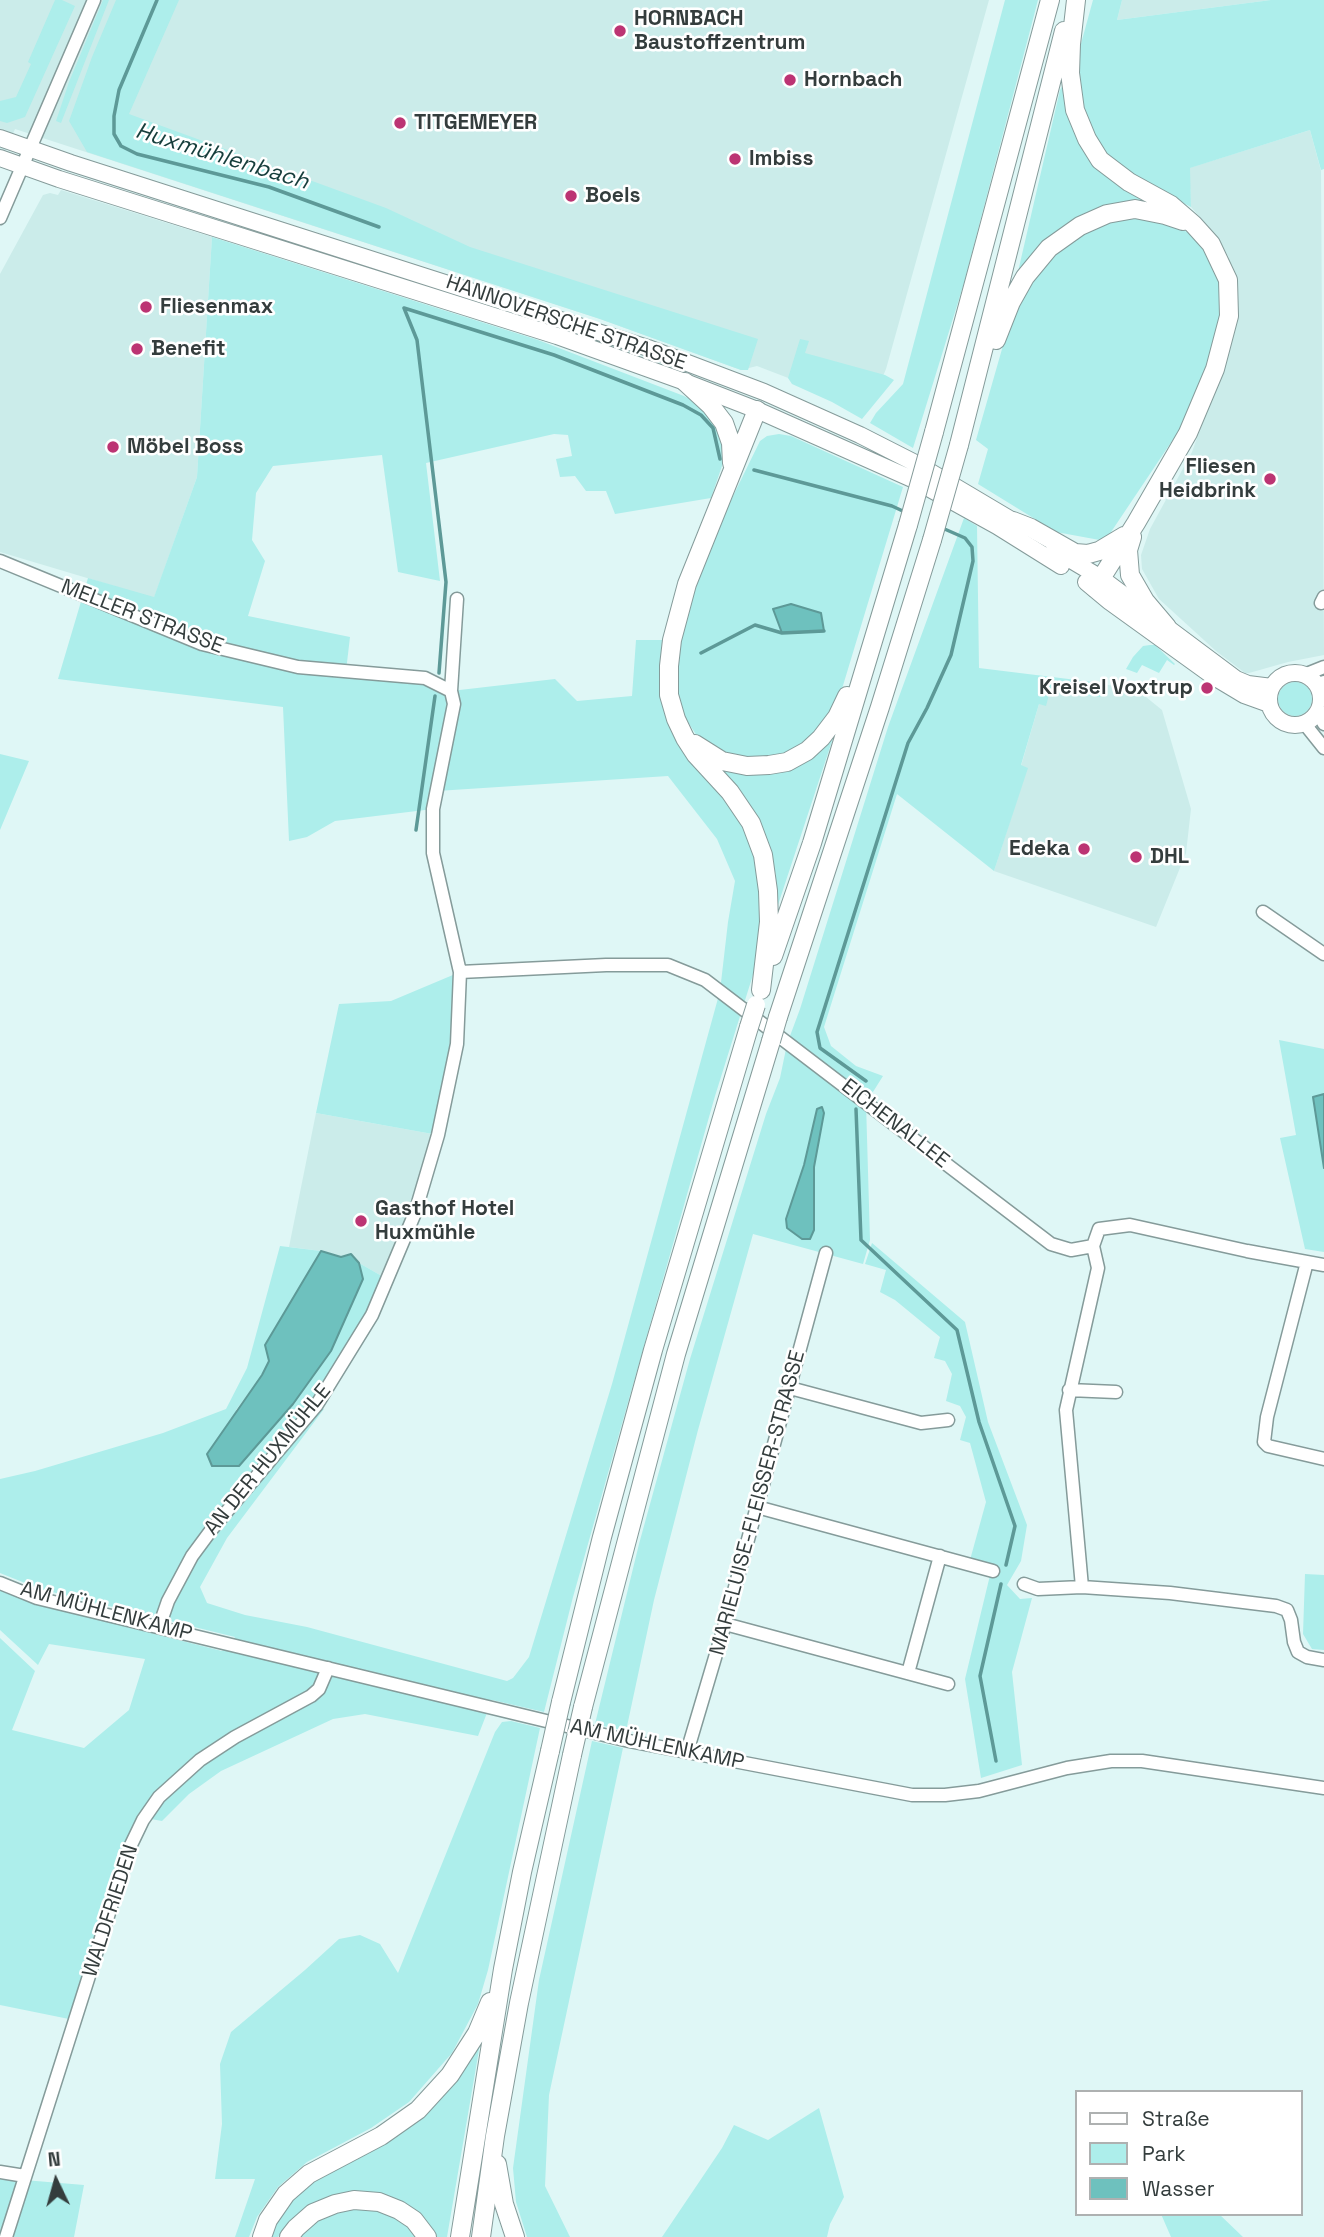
<!DOCTYPE html>
<html>
<head>
<meta charset="utf-8">
<style>
  body { margin:0 }
  #map { position:relative; width:1324px; height:2237px; overflow:hidden; background:#dff7f6; font-family:"Space Grotesk",sans-serif }
  canvas { display:block }
  .legend { position:absolute; left:1075px; top:2090px; width:228px; height:126px; box-sizing:border-box; background:#fff; border:2px solid #aeb1b1; margin:0; padding:9px 12px; list-style:none; font-size:21px; color:#343d3d }
  .legend li { display:flex; align-items:center; gap:14px; height:35px }
  .legend b { width:35px; border:2px solid #aeb1b1 }
  .north { position:absolute; left:21px; top:2146px; width:70px; height:70px; -webkit-text-stroke:5px #fff; paint-order:stroke; rotate:355deg; font-size:19px; font-weight:700; line-height:28px; text-align:center; color:#343d3d }
  .north::after { content:''; display:block; margin:auto; width:24px; height:32px; background:#343d3d; clip-path:polygon(50% 0,100% 100%,50% 72%,0 100%) }
</style>
</head>
<body>
<div id="map">
<canvas width="1324" height="2237"></canvas>
<ul class="legend">
<li><b style="height:9px;background:#fff"></b>Straße</li>
<li><b style="height:19px;background:#adeeeb"></b>Park</li>
<li><b style="height:19px;background:#6ec1be"></b>Wasser</li>
</ul>
<div class="north">N</div>
</div>
<script>
const c = document.querySelector('canvas').getContext('2d');
c.lineJoin = 'round';
function fillPath(path, color) {
  c.fillStyle = color;
  c.fill(path, 'evenodd');
}
function shape(rows) {
  const path = new Path2D();
  for (const r of rows) {
    if (r.length === 3) {
      path.moveTo(r[0] + r[2], r[1]);
      path.arc(r[0], r[1], r[2], 0, 2 * Math.PI);
      continue;
    }
    path.moveTo(r[0], r[1]);
    for (let i = 2; i < r.length; i += 2) path.lineTo(r[i], r[i + 1]);
  }
  return path;
}
function stroke(path, color, width, dash) {
  c.strokeStyle = color;
  c.lineWidth = width;
  c.lineCap = dash ? 'butt' : 'round';
  c.setLineDash(dash || []);
  c.stroke(path);
}
function label(font, color, halo, rows, align = 'center') {
  c.font = font + ' "Space Grotesk",sans-serif';
  c.lineWidth = 5;
  c.setLineDash([]);
  c.textBaseline = 'middle';
  c.strokeStyle = halo;
  c.fillStyle = color;
  for (const [text, x, y, turn = 0] of rows) {
    c.save();
    c.translate(x, y);
    c.rotate((+turn || 0) * Math.PI / 180);
    c.textAlign = isNaN(turn) ? turn : align;
    if (halo) c.strokeText(text, 0, 0);
    c.fillText(text, 0, 0);
    c.restore();
  }
}
fillPath(shape([
  [0,0,989,0,886,369,869,409,757,366,741,370,600,319,15,129,0,163],
  [1122,0,1271,0,1117,20],
  [1310,130,1321,171,1324,655,1288,662,1249,673,1245,673,1216,651,1159,599,1142,569,1141,555,1150,529,1192,452,1223,365,1236,286,1228,256,1212,231,1191,207,1189,168],
  [61,190,212,237,197,477,154,598,0,552,0,274,43,195,50,193,58,195],
  [1101,683,1132,691,1146,697,1162,710,1191,809,1186,853,1156,927,994,871,1027,768,1021,766,1039,704,1050,691,1099,697],
  [316,1113,438,1135,387,1279,359,1263,351,1254,341,1257,321,1251,289,1247]
]), '#cbecea');
fillPath(shape([
  [55,0,62,0,75,6,25,117,7,123,0,121,0,101,16,97,31,64,28,62],
  [103,0,109,0,61,123,56,121,69,82],
  [116,0,179,0,129,114,386,208,470,247,758,339,748,370,741,370,600,319,87,152,69,121,92,57],
  [1005,0,1038,0,964,283,913,448,870,423,876,413,903,384],
  [1093,0,1122,0,1117,20,1271,0,1324,0,1324,169,1321,170,1310,130,1190,168,1191,207,1127,174,1109,158,1094,139,1084,107,1078,73,1079,51],
  [1070,73,1087,139,1171,205,1135,209,1080,226,1011,302,1060,90],
  [1135,214,1162,219,1187,232,1203,247,1216,266,1222,290,1222,307,1216,340,1193,404,1178,432,1105,541,1056,532,978,484,988,449,976,440,1010,321,1028,286,1054,252,1080,231],
  [212,237,538,340,684,396,702,406,713,416,726,448,723,463,711,498,615,514,606,491,586,491,575,476,560,477,556,459,572,456,568,435,554,434,426,463,440,581,398,572,382,455,273,466,256,493,252,540,265,561,248,616,350,637,346,671,425,678,451,691,555,679,577,701,632,696,636,640,662,640,660,670,662,701,671,731,687,753,736,806,759,855,765,889,757,962,715,1096,627,1406,573,1597,544,1712,492,1700,478,1736,365,1714,333,1719,221,1771,189,1794,162,1821,151,1819,139,1813,123,1846,69,2019,0,2005,0,1638,35,1671,12,1730,84,1748,129,1710,145,1659,49,1644,38,1665,0,1630,0,1590,36,1604,222,1651,235,1637,40,1589,0,1573,0,1479,35,1471,163,1433,226,1409,247,1368,280,1246,321,1251,265,1345,269,1361,262,1375,236,1410,239,1466,293,1404,331,1351,363,1280,359,1263,387,1279,316,1406,324,1409,227,1538,200,1587,207,1603,245,1615,307,1627,507,1681,513,1678,529,1657,612,1384,720,991,728,922,735,881,717,839,668,776,437,791,433,809,335,821,307,837,289,841,283,707,58,679,88,578,154,597,197,477],
  [800,339,809,341,805,353,885,375,894,380,862,419,832,402,792,384,788,378],
  [779,434,791,436,903,487,835,712,821,733,773,761,734,760,697,736,684,716,677,691,679,638,713,537,760,441,767,436],
  [964,518,977,526,979,668,1101,683,1100,697,1050,691,1046,706,1039,704,1021,765,1028,768,994,871,897,794,824,1027,831,1046,856,1066,883,1076,866,1103,870,1240,863,1264,753,1234,698,1430,654,1600,626,1731,595,1724,639,1544,690,1359,766,1114,780,1078,787,1044,800,1009,888,727],
  [1150,645,1155,645,1175,664,1174,665,1167,660,1159,673,1142,665,1137,673,1126,669,1133,657,1143,646],
  [1295,699,17],
  [835,732,776,911,776,875,770,854,709,760,749,772],
  [0,754,29,761,0,830],
  [460,972,457,1044,438,1135,316,1113,339,1004,391,1001],
  [1279,1040,1324,1049,1324,1252,1305,1249,1280,1138,1296,1135],
  [872,1243,965,1322,988,1422,1027,1525,1021,1561,1007,1585,1020,1599,1032,1598,1012,1672,1022,1765,981,1778,965,1679,992,1567,970,1560,986,1502,970,1443,960,1440,966,1417,960,1406,946,1401,952,1374,945,1361,934,1358,940,1337,895,1300,880,1292,886,1270,865,1264],
  [1305,1574,1324,1575,1324,1650,1312,1649,1303,1634],
  [511,1721,540,1728,488,1970,478,2004,452,2053,409,2102,371,2128,307,2162,278,2187,257,2217,249,2237,235,2237,255,2179,215,2179,222,2124,220,2064,231,2032,305,1970,339,1939,360,1935,380,1944,398,1973,495,1732,502,1722],
  [592,1741,623,1748,549,2095,545,2186,570,2237,527,2237,516,2202,513,2168,539,1980],
  [481,2038,447,2237,435,2237,404,2204,304,2210,278,2237,270,2237,279,2215,310,2181,360,2155],
  [819,2108,844,2197,830,2224,827,2237,662,2237,722,2148,734,2125,768,2140],
  [0,2178,84,2185,74,2237,0,2237],
  [339,2207,381,2209,399,2216,420,2237,296,2237,301,2230],
  [1161,2214,1219,2214,1243,2237,1171,2237]
]), '#adeeeb');
const water = shape([
  [791,604,821,613,824,631,782,633,773,609,791,604],
  [1324,1094,1324,1168,1313,1097,1324,1094],
  [822,1107,824,1113,814,1167,814,1230,810,1239,802,1239,787,1228,786,1219,804,1165,817,1109,822,1107],
  [321,1251,341,1257,351,1254,359,1263,363,1279,331,1351,293,1404,239,1466,212,1466,207,1454,262,1375,269,1361,265,1345,321,1251]
]);
fillPath(water, '#6ec1be');
stroke(water, '#5d9997', 2);
stroke(shape([
  [157,0,119,90,114,116,114,134,121,146,137,154,269,187,379,227],
  [404,308,417,340,446,582,439,673],
  [404,308,554,355,683,405,701,415,713,428,720,459],
  [754,470,892,506,907,513],
  [701,653,755,625,782,633,824,631],
  [416,830,435,696],
  [866,1081,820,1048,817,1032,908,743,927,708,951,655,973,561,972,547,965,538,940,527],
  [856,1109,861,1240,957,1330,979,1422,1015,1526,1006,1565],
  [996,1761,980,1676,1001,1584]
]), '#5d9997', 3.5);
const minor = shape([
  [0,218,94,0],
  [0,561,202,644,298,667,425,678,451,691],
  [1321,603,1324,597],
  [1304,675,1324,667],
  [1317,687,1324,682],
  [1317,712,1324,724],
  [1304,723,1324,748],
  [1263,912,1324,954],
  [460,972,606,965,668,965,705,980,1051,1244,1071,1250,1093,1246,1099,1229,1130,1225,1247,1251,1324,1265],
  [1307,1262,1267,1417,1264,1442,1268,1446,1324,1459],
  [790,1388,921,1423,948,1420],
  [1069,1390,1116,1392],
  [757,1507,993,1571],
  [0,1583,37,1598,629,1741,912,1795,945,1795,979,1791,1067,1768,1111,1761,1142,1761,1324,1788],
  [1024,1584,1038,1589,1082,1587,1170,1593,1276,1606,1287,1610,1291,1620,1294,1642,1298,1652,1307,1657,1324,1660],
  [1082,1587,1066,1410,1098,1268,1093,1246],
  [725,1624,948,1684],
  [159,1627,168,1601,192,1556,212,1529,316,1406,372,1315,415,1213,438,1135,457,1044,460,972,433,853,433,809,454,704,451,691,457,599],
  [908,1673,940,1556],
  [687,1752,725,1624,826,1253],
  [0,2172,25,2176],
  [6,2237,130,1847,143,1820,159,1797,200,1760,235,1737,311,1696,319,1689,328,1668]
]);
const major = shape([
  [0,138,71,163,648,348,764,392,860,435,917,464,1013,521,1021,528],
  [0,158,59,179,557,336,685,382,757,410,912,479,997,526,1061,566],
  [1054,550,1101,578,1236,679,1248,684,1272,687],
  [1086,582,1110,602,1214,677,1244,695,1269,704],
  [1295,699,26]
]);
const highway = shape([
  [1076,0,1071,44,1070,73,1075,110,1087,139,1100,160,1129,182,1171,205,1193,224,1211,244,1228,280,1229,316,1215,369,1188,433,1136,523,1095,588],
  [996,340,1011,302,1025,277,1049,248,1080,226,1107,214,1135,209,1165,215,1183,221],
  [685,382,711,406,724,423,731,443,732,463],
  [757,410,687,584,672,640,669,666,669,695,676,719,685,738,696,755,730,792,751,823,763,855,768,891,769,922,761,990],
  [934,432,1050,0],
  [959,445,1064,31],
  [1013,521,1031,528,1075,553,1088,554,1099,551,1124,536],
  [1132,537,1128,550,1130,575,1145,601,1167,627],
  [695,744,722,761,747,766,769,765,787,762,807,751,821,738,837,717,847,696],
  [773,956,812,843,908,525],
  [778,1017,880,707,932,540],
  [561,1702,602,1537,653,1350,749,1027],
  [583,1707,676,1354,771,1041],
  [497,2164,504,2204,515,2237],
  [262,2237,268,2220,286,2194,309,2174,381,2136,418,2110,450,2075,477,2033,490,2002],
  [289,2237,296,2228,313,2213,335,2204,354,2200,379,2202,399,2210,414,2220,427,2237],
  [460,2237,503,1969,522,1872,550,1751],
  [481,2237,495,2136,519,2003,572,1755]
]);
stroke(minor, '#859b9a', 15);
stroke(major, '#859b9a', 18);
stroke(highway, '#859b9a', 20);
stroke(minor, '#fff', 12);
stroke(major, '#fff', 16);
stroke(highway, '#fff', 18);
const highwayBridge = shape([
  [908,525,934,432],
  [932,540,959,445],
  [749,1027,756,1005],
  [771,1041,778,1017],
  [550,1751,561,1702],
  [572,1755,583,1707]
]);
stroke(highwayBridge, '#859b9a', 20, []);
stroke(highwayBridge, '#fff', 18);
for (const [x, y, r, color] of [
  [620,31,7,"#bc3473"],
  [790,80,7,"#bc3473"],
  [400,123,7,"#bc3473"],
  [735,159,7,"#bc3473"],
  [571,196,7,"#bc3473"],
  [146,307,7,"#bc3473"],
  [137,349,7,"#bc3473"],
  [113,447,7,"#bc3473"],
  [1270,479,7,"#bc3473"],
  [1207,688,7,"#bc3473"],
  [1084,849,7,"#bc3473"],
  [1136,857,7,"#bc3473"],
  [361,1221,7,"#bc3473"]
]) {
  const dot = new Path2D();
  dot.arc(x, y, r, 0, 2 * Math.PI);
  c.fillStyle = color;
  c.fill(dot);
  stroke(dot, '#fff', 2.5);
}
label('bold 21px', '#343d3d', '#fff', [
  ["HORNBACH",634,19],
  ["Baustoffzentrum",634,43],
  ["Hornbach",804,80],
  ["TITGEMEYER",414,123],
  ["Imbiss",749,159],
  ["Boels",585,196],
  ["Fliesenmax",160,307],
  ["Benefit",151,349],
  ["Möbel Boss",127,447],
  ["Fliesen",1256,467,"right"],
  ["Heidbrink",1256,491,"right"],
  ["Kreisel Voxtrup",1193,688,"right"],
  ["Edeka",1070,849,"right"],
  ["DHL",1150,857],
  ["Gasthof Hotel",375,1209],
  ["Huxmühle",375,1233]
], 'left');
label('21px', '#343d3d', '#fff', [
  ["HANNOVERSCHE STRASSE",566,323,19],
  ["MELLER STRASSE",142,617,21],
  ["EICHENALLEE",895,1124,38],
  ["AN DER HUXMÜHLE",268,1460,-51],
  ["MARIELUISE-FLEISSER-STRASSE",758,1503,-75],
  ["AM MÜHLENKAMP",106,1612,15],
  ["AM MÜHLENKAMP",657,1745,12],
  ["WALDFRIEDEN",111,1911,-72]
]);
label('italic 23px', '#163e3c', '#fff', [
  ["Huxmühlenbach",222,157,17]
]);
</script>
</body>
</html>
